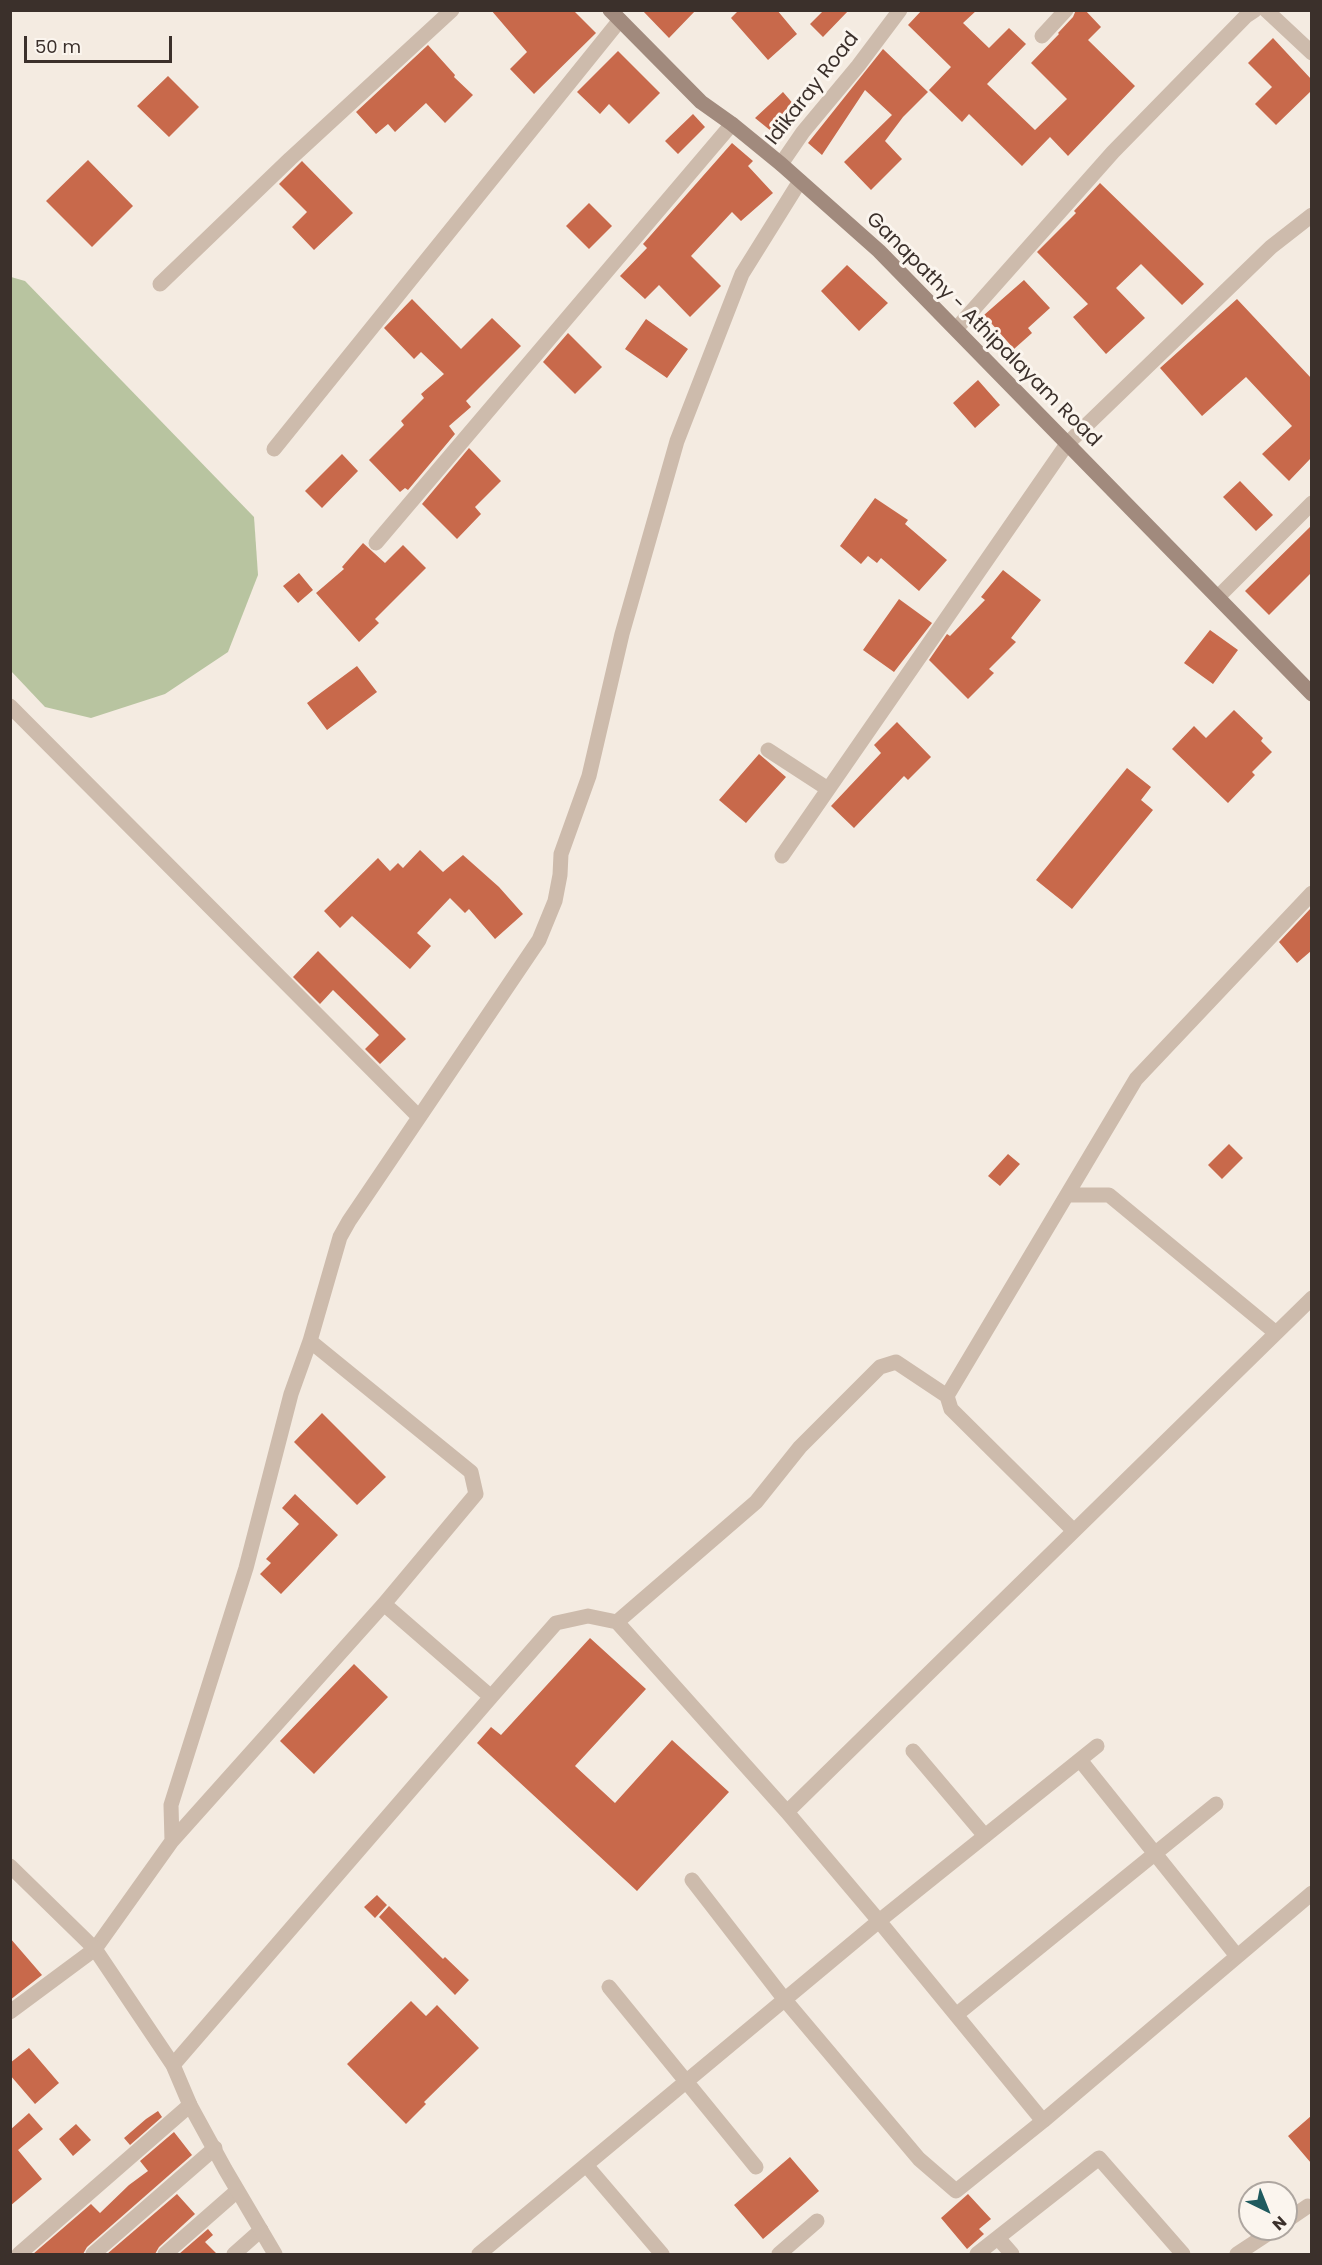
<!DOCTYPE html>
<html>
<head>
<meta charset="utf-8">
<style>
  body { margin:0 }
  #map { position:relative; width:1322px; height:2265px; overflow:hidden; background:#f4ebe1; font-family:Poppins,sans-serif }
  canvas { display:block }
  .frame { position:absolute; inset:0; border:12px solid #3b302b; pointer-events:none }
  .north { position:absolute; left:1238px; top:2181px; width:60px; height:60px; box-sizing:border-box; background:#fbf5ee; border:2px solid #aea6a0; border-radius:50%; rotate:137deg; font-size:16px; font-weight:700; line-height:24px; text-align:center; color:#3b302b }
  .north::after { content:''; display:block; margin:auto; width:21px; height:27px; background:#1f5a5e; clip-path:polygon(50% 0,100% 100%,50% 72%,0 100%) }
  .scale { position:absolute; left:24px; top:36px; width:148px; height:27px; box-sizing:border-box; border:3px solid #3b302b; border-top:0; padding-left:8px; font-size:18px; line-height:21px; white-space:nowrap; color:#3b302b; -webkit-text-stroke:4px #fbf5ee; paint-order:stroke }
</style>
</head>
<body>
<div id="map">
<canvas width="1322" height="2265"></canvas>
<div class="frame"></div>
<div class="north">N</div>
<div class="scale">50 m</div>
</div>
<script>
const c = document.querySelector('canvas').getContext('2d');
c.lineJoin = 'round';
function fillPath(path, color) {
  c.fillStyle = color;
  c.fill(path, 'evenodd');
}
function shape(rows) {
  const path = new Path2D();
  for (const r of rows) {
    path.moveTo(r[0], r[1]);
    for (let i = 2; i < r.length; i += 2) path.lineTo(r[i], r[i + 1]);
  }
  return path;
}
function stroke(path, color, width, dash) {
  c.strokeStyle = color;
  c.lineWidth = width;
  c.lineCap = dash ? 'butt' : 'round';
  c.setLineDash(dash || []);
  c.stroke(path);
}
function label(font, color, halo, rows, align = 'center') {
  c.font = font + ' Poppins,sans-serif';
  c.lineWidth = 6;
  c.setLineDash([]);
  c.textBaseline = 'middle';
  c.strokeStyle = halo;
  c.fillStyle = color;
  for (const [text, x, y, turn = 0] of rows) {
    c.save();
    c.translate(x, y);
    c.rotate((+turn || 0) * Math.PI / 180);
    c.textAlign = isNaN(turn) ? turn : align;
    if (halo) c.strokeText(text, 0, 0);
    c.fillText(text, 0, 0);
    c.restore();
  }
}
fillPath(shape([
  [11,277,25,281,254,517,258,575,228,652,165,694,91,718,45,707,11,671]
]), '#b8c4a0');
fillPath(shape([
  [491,10,573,10,596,33,534,94,510,69,527,52],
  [642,10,696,10,669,38],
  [739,10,777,10,797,34,768,60,731,18],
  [824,10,849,10,823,37,810,24],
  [922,10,977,10,963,23,989,48,1009,28,1026,44,987,84,1035,130,1067,99,1031,63,1059,34,1058,33,1073,17,1076,10,1085,10,1101,27,1088,40,1135,86,1068,156,1050,137,1022,166,969,114,962,122,929,90,951,67,908,25],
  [1273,38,1311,79,1311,91,1276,125,1255,104,1272,87,1248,63],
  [428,45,455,75,454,77,473,95,445,123,426,103,395,132,388,124,376,134,356,112],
  [883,49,928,92,903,117,885,141,902,159,871,190,844,162,892,115,865,90,822,155,808,143],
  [618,51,660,93,629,124,609,104,600,114,577,92],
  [168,76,199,107,169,137,137,106],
  [783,92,796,107,771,131,755,118],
  [693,114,705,127,678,154,665,141],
  [732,143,753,161,748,166,773,193,741,221,732,212,691,256,721,286,690,317,659,285,645,299,620,276,647,248,643,244],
  [88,160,133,206,92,247,46,201],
  [302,161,353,213,314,250,292,227,307,212,279,184],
  [1100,183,1204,284,1182,305,1141,264,1116,288,1145,318,1106,354,1073,317,1088,304,1037,252,1076,213,1074,211],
  [589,203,612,226,589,249,566,226],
  [847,265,888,303,859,331,821,291],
  [1024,280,1050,308,1028,328,1032,333,1014,349,984,315],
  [412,299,461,349,492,318,521,346,466,401,471,407,449,426,455,434,408,490,405,488,400,492,369,460,404,425,401,421,424,398,421,394,444,374,421,352,414,359,384,328],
  [1237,299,1311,378,1311,458,1289,481,1262,454,1292,426,1246,377,1202,416,1160,368],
  [646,319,688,349,667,378,625,349],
  [568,333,602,367,575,394,543,362],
  [978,380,1000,405,975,428,953,403],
  [469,448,501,481,475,507,481,514,457,539,422,504],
  [342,454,358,471,322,508,305,491],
  [1240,481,1273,515,1256,531,1223,497],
  [875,498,908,520,905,524,947,560,919,591,881,558,877,563,868,556,861,564,840,546],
  [1311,526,1311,573,1269,615,1245,591],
  [363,543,385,563,403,545,426,568,375,619,379,623,359,642,316,593,344,569,342,567],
  [1003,570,1041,600,1011,638,1016,642,989,669,994,673,968,699,929,660,947,634,950,636,985,600,981,597],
  [299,573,313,590,298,603,283,586],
  [899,599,932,623,894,672,863,650],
  [1210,630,1238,650,1213,684,1184,663],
  [357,666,377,692,327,730,307,703],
  [1234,710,1263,738,1261,741,1272,752,1252,772,1255,775,1228,803,1172,749,1194,726,1206,738],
  [897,722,931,757,908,780,904,776,854,828,831,806,881,753,874,745],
  [759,754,786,777,746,823,719,800],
  [1127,768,1151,787,1141,800,1153,810,1072,909,1036,880],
  [420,850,443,872,463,855,499,887,523,914,495,939,469,909,465,913,450,898,417,933,431,946,410,969,352,916,340,928,324,911,378,858,390,871,398,863,403,868],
  [1311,908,1311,951,1297,963,1279,942],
  [318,951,406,1039,380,1064,365,1049,379,1035,333,990,320,1004,293,977],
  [1229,1144,1243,1158,1222,1179,1208,1165],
  [1008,1154,1020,1164,1000,1186,988,1176],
  [322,1413,386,1477,357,1505,294,1442],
  [295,1494,338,1535,281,1594,260,1574,271,1563,266,1559,299,1524,282,1508],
  [590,1638,646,1689,575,1766,615,1803,672,1740,729,1792,637,1891,477,1743,491,1727,501,1735],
  [354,1664,388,1697,314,1774,280,1741],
  [377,1895,387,1905,375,1918,364,1907],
  [389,1906,443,1959,445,1957,469,1980,455,1995,379,1917],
  [10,1938,42,1975,10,2000],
  [411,2001,426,2016,437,2005,479,2048,424,2102,426,2104,406,2124,347,2064],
  [29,2048,59,2083,35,2104,10,2075,10,2063],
  [158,2111,162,2117,130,2145,124,2138,146,2119],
  [29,2113,43,2129,18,2150,42,2179,10,2206,10,2130],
  [1311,2116,1311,2163,1288,2136],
  [76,2124,91,2140,73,2156,59,2139],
  [174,2132,192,2155,87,2247,83,2254,33,2254,91,2204,100,2213,129,2185,148,2171,140,2161],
  [790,2157,819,2191,763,2239,734,2205],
  [177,2194,195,2214,159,2247,155,2254,107,2254],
  [968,2194,991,2219,979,2229,984,2234,967,2249,941,2218],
  [208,2229,213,2235,205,2242,217,2254,179,2254]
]), '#c8694b');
stroke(shape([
  [1266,10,1312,53],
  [1042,36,1066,10],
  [160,284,290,159,452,10],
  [956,329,1113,152,1246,16,1255,10],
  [274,449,620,20],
  [376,543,732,124],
  [1218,597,1312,503],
  [10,706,419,1117],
  [768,750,828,789],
  [782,856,1067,444,1271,247,1312,215],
  [1067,1195,1109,1195,1276,1333],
  [947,1396,1136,1079,1312,893],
  [617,1622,756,1502,800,1447,880,1367,896,1362,947,1396,951,1409,1074,1531],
  [1097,1746,879,1921,1043,2121,1312,1893],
  [913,1751,985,1836],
  [1080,1760,1237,1956],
  [787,1812,1312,1298],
  [172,1841,384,1604,476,1494,471,1472,310,1341],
  [692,1880,785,2000,919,2159,956,2191,1043,2121],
  [609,1987,756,2167],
  [10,2012,95,1949,172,1841,171,1805,246,1568,291,1394,310,1341,340,1237,349,1221,539,940,555,901,560,875,561,854,589,776,622,634,677,441,742,274,800,181],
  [956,2015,1216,1804],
  [173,2065,491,1697,384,1604],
  [586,2165,662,2254],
  [1286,2221,1308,2206],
  [998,2238,1012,2254],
  [19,2254,190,2105],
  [93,2254,215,2148],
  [165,2254,237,2191],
  [234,2254,261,2230],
  [479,2254,879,1921,787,1812,617,1622,588,1616,556,1623,491,1697],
  [779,2254,817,2221],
  [977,2254,1099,2158,1183,2254],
  [1237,2254,1275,2229]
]), '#cdbbac', 15);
stroke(shape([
  [781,164,803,132,858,66,900,10],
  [10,1866,95,1949,173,2065,190,2105,225,2169,275,2254]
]), '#cdbbac', 15);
stroke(shape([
  [610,10,701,102,732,124,781,164,879,251,1312,694]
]), '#a18a7d', 15);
label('20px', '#3b302b', '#fbf5ee', [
  ["Idikaray Road",813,89,-52],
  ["Ganapathy - Athipalayam Road",983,330,45]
]);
</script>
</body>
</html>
